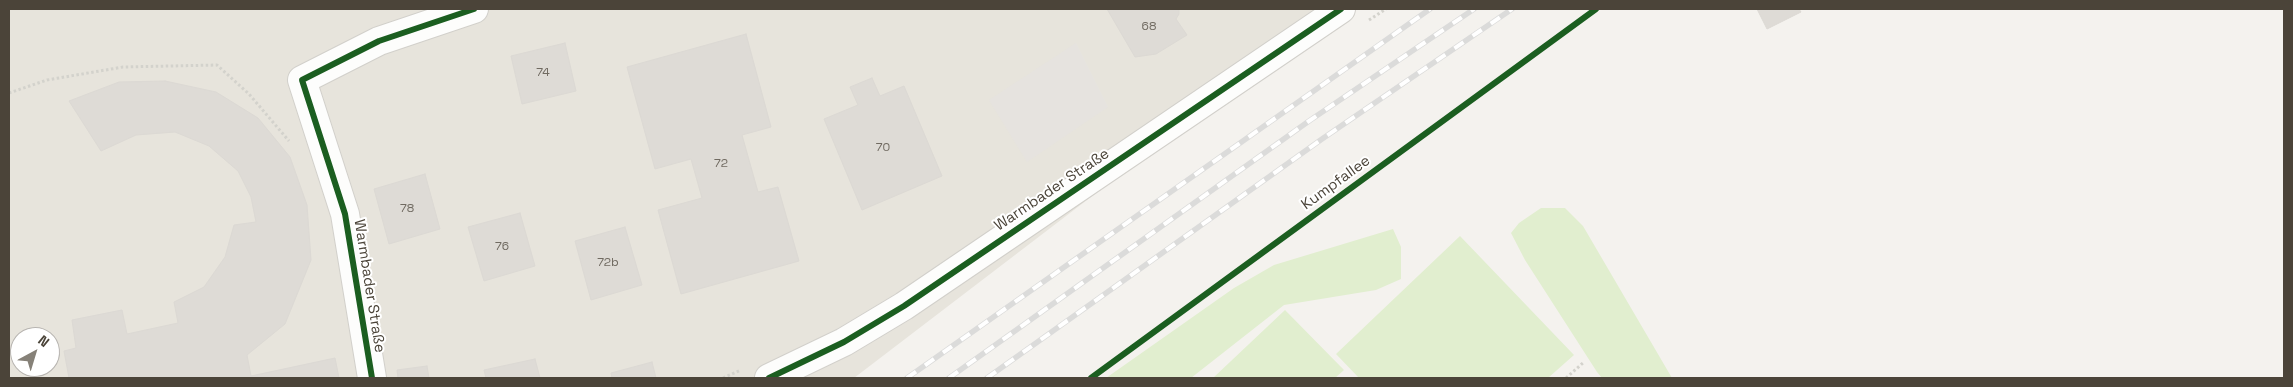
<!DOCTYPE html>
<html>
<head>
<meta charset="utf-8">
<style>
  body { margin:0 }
  #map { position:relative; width:2293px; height:387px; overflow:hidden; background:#f4f2ee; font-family:"Space Grotesk",sans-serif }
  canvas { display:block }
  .frame { position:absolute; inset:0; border:10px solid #4b4439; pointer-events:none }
  .north { position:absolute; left:10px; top:327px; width:50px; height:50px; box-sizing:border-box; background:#fff; border:1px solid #b7b4b0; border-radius:50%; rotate:39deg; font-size:14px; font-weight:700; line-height:20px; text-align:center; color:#4b4439 }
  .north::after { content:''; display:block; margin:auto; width:18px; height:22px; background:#868178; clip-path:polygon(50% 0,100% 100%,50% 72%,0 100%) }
</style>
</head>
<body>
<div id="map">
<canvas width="2293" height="387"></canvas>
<div class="frame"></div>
<div class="north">N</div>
</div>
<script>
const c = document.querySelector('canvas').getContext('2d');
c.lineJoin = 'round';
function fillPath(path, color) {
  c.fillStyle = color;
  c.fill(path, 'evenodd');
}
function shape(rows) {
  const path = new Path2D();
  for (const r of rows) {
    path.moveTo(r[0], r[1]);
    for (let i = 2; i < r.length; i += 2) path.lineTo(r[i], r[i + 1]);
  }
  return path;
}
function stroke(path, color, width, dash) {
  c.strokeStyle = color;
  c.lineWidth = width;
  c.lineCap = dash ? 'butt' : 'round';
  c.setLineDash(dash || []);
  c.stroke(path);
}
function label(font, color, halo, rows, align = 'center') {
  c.font = font + ' "Space Grotesk",sans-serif';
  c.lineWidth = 4;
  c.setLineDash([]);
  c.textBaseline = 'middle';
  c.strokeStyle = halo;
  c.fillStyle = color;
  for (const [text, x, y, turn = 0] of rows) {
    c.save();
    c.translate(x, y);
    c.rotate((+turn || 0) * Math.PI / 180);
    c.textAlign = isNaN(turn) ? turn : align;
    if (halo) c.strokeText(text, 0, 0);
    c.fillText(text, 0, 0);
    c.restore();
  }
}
fillPath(shape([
  [9,9,1337,9,854,378,9,378],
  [20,337,50,337,50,367,20,367]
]), '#e7e4dc');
fillPath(shape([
  [1541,208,1565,208,1583,226,1672,378,1602,378,1597,372,1525,260,1511,233,1519,223],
  [1393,229,1401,247,1401,279,1376,290,1284,305,1191,378,1106,378,1234,288,1274,265],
  [1460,236,1574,355,1548,378,1359,378,1336,354],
  [1285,310,1344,370,1335,378,1213,378]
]), '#e1eecf');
fillPath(shape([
  [1076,43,1108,107,1027,162,989,100]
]), '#e6e3df');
const building = shape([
  [1107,9,1179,9,1179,14,1176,19,1187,35,1156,54,1135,57,1107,9],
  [1757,9,1799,9,1801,12,1767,29,1757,9],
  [746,34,771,127,742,135,758,192,778,187,799,261,681,294,658,210,702,198,691,159,655,169,627,67,746,34],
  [565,43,576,91,522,104,511,56,565,43],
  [872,78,880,96,904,86,942,176,862,210,824,119,858,105,850,87,872,78],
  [165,81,216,92,258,118,290,157,307,205,311,260,285,324,247,355,251,376,335,358,339,378,69,378,64,351,76,348,72,320,122,310,127,334,178,323,174,302,204,287,225,257,234,225,256,222,251,197,238,171,209,146,175,132,136,135,101,151,69,101,119,82,165,81],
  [425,174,440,229,389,244,374,189,425,174],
  [520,213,535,266,484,281,468,227,520,213],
  [625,227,642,285,591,300,575,241,625,227],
  [535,359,540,378,486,378,484,370,535,359],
  [652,362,656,378,612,378,611,373,652,362],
  [427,366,429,378,398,378,397,370,427,366]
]);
fillPath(building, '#dedbd6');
stroke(building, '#dcd9d4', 1);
const minor = shape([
  [372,378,345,214,302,80,379,41,474,9]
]);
const tertiary = shape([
  [769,378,844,342,904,306,1341,9]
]);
stroke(minor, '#d2d0cb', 30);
stroke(tertiary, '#d2d0cb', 30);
stroke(shape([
  [1369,20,1386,9],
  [9,93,47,80,123,67,217,65,249,94,289,141],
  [723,378,741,370],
  [1566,378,1584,362]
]), '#d3d2cc', 3, [2.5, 2.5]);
stroke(minor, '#fdfdfc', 28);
stroke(tertiary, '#fdfdfc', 28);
const rail = shape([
  [907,378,1430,9],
  [949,378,1309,121,1474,9],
  [987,378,1322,139,1512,9]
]);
stroke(rail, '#dbdbda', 5.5);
stroke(rail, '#fff', 4, [11]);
stroke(shape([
  [372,378,345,214,302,80,379,41,474,9],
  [769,378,844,342,904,306,1341,9],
  [1091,378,1596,9]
]), '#1b5e20', 6);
label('12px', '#706a61', null, [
  ["68",1149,27],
  ["74",543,73],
  ["70",883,148],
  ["72",721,164],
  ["78",407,209],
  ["76",502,247],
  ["72b",608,263]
]);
label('15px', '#4b4439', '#fff', [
  ["Kumpfallee",1336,183,-36],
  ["Warmbader Straße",1052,190,-34],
  ["Warmbader Straße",369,286,81]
]);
</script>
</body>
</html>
